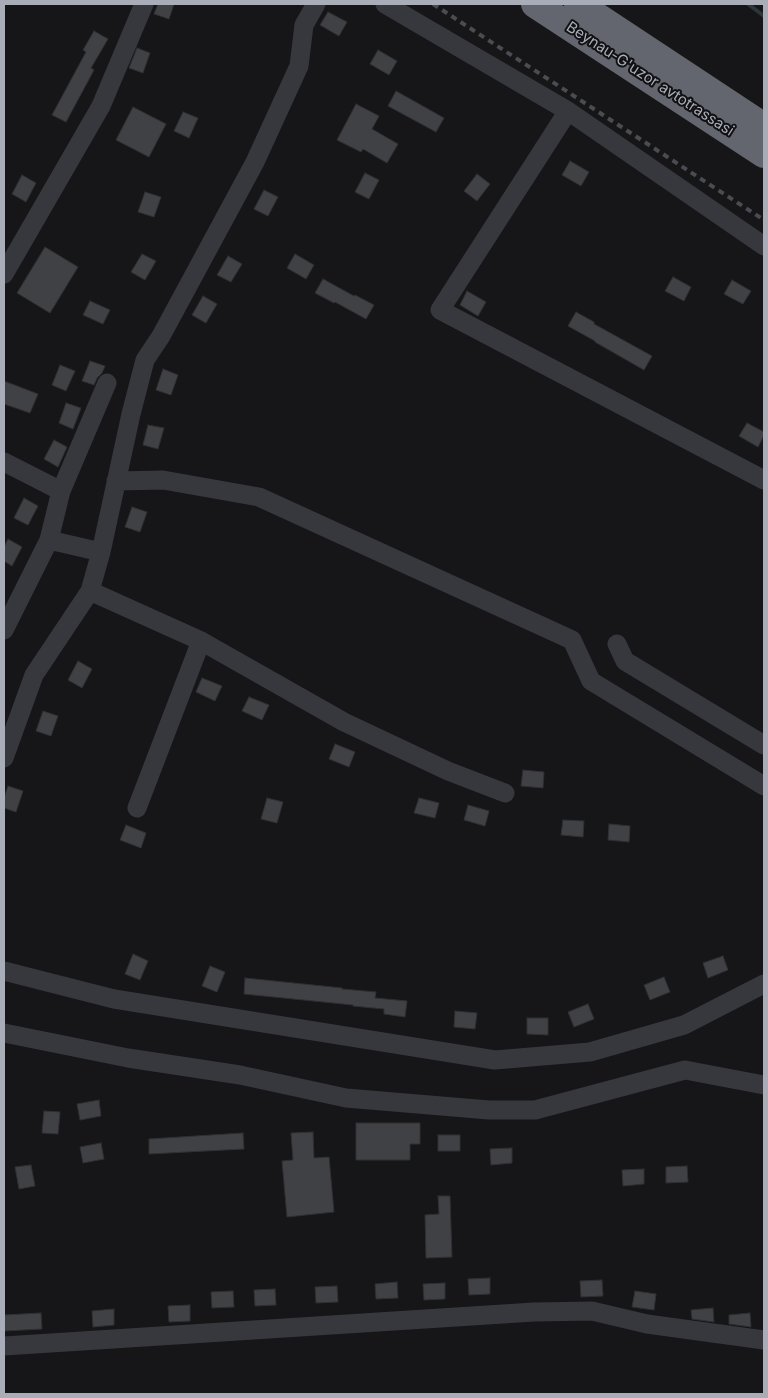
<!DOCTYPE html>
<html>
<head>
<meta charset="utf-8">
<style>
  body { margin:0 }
  #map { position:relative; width:768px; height:1398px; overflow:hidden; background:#161618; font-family:Inter,sans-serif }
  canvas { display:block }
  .frame { position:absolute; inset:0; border:5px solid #a8adb8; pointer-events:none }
</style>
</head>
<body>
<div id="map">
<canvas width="768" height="1398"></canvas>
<div class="frame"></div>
</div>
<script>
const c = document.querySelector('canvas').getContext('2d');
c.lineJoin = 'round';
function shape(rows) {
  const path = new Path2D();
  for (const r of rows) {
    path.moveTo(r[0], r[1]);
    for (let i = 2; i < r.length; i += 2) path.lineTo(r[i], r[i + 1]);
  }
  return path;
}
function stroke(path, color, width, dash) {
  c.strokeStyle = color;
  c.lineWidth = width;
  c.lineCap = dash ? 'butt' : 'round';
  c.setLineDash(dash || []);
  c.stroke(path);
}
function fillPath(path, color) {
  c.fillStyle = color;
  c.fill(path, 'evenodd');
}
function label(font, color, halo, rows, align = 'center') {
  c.font = font + ' Inter,sans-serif';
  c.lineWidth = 4;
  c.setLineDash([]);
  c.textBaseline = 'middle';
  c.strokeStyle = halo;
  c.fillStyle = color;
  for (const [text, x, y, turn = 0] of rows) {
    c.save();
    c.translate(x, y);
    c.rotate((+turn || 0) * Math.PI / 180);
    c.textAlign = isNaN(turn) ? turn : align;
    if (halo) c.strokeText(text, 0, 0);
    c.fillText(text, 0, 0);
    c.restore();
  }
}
stroke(shape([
  [748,4,764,16]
]), '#2c353c', 4);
const building = shape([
  [158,4,174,4,169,19,154,14,158,4],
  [328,12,347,22,339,36,320,25,328,12],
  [94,31,108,39,91,68,94,70,66,122,52,115,86,52,83,50,94,31],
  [137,48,150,53,143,73,129,68,137,48],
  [378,50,397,61,389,75,370,64,378,50],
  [396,91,444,118,436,132,388,106,396,91],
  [356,104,379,116,372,129,398,144,387,163,363,149,361,152,337,140,356,104],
  [133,107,166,124,149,157,116,140,133,107],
  [183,112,198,118,189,138,174,131,183,112],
  [570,161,589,172,581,186,562,175,570,161],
  [365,173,379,180,369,199,355,192,365,173],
  [477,174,490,184,477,201,464,191,477,174],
  [22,175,36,183,26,202,12,194,22,175],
  [264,190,278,197,268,216,254,209,264,190],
  [145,192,161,197,154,217,138,212,145,192],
  [45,247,78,267,50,313,17,293,45,247],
  [142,254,156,261,145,280,131,272,142,254],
  [295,254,314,265,306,279,287,268,295,254],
  [228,256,242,264,231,282,217,275,228,256],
  [673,277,691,287,684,301,665,291,673,277],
  [323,279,354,296,355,295,374,305,366,319,335,302,334,303,315,293,323,279],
  [732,280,751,291,743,304,724,294,732,280],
  [467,291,486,302,478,316,460,305,467,291],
  [203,296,217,304,206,323,192,315,203,296],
  [90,301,110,310,103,324,83,315,90,301],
  [576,312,594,322,594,324,652,356,644,370,595,342,595,341,568,326,576,312],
  [90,361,105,366,102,373,97,378,94,385,82,381,90,361],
  [60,365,75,371,66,391,52,385,60,365],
  [163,369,178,375,171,395,156,390,163,369],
  [4,381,38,394,30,413,4,404,4,381],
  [66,403,81,408,73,429,59,423,66,403],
  [747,423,764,432,764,435,758,447,739,436,747,423],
  [148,425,164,428,158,449,143,445,148,425],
  [54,440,67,447,58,467,44,459,54,440],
  [24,498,38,506,28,525,14,518,24,498],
  [132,507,147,512,140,532,125,527,132,507],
  [8,539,22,547,12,566,4,561,4,547,8,539],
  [78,661,92,669,82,688,68,680,78,661],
  [202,678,222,686,215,701,196,692,202,678],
  [249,697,269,705,262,720,242,711,249,697],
  [43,711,58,716,51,736,36,731,43,711],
  [335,744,355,752,349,767,329,759,335,744],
  [523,770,544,772,543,788,521,786,523,770],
  [8,786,23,791,16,812,4,808,4,798,8,786],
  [267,798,283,802,277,823,261,819,267,798],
  [419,798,439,803,435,818,414,813,419,798],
  [468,805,489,811,485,826,464,820,468,805],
  [563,820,584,821,583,837,561,835,563,820],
  [609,824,630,826,629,842,608,840,609,824],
  [126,825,146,833,141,848,120,840,126,825],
  [133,954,148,961,140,980,125,974,133,954],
  [723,956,728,970,708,978,703,963,723,956],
  [210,966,225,972,217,992,202,986,210,966],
  [664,977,670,992,650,1000,644,985,664,977],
  [245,978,342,988,342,989,376,992,375,998,407,1001,405,1017,384,1014,384,1009,353,1006,353,1005,244,994,245,978],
  [588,1004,594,1019,574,1027,568,1012,588,1004],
  [455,1011,477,1013,475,1029,454,1027,455,1011],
  [527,1018,548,1018,548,1035,527,1034,527,1018],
  [99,1100,101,1116,80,1120,77,1104,99,1100],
  [44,1111,60,1112,58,1134,42,1133,44,1111],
  [356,1123,420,1123,420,1144,410,1144,410,1160,356,1160,356,1123],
  [313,1132,314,1158,329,1157,334,1212,287,1217,282,1161,293,1160,291,1133,313,1132],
  [243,1133,244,1149,149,1154,149,1139,243,1133],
  [438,1135,460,1135,460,1151,438,1151,438,1135],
  [101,1143,104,1159,83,1163,80,1147,101,1143],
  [512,1148,512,1163,491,1165,490,1149,512,1148],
  [31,1165,35,1186,19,1189,15,1167,31,1165],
  [687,1166,688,1182,666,1183,666,1167,687,1166],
  [644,1169,644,1184,623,1186,622,1170,644,1169],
  [438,1196,450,1196,452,1257,426,1258,425,1215,439,1214,438,1196],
  [490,1278,490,1294,469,1295,468,1279,490,1278],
  [602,1280,603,1296,581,1297,580,1281,602,1280],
  [397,1282,398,1298,376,1299,375,1284,397,1282],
  [445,1283,445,1299,424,1300,423,1284,445,1283],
  [337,1286,338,1302,316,1303,315,1287,337,1286],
  [275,1289,276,1305,255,1306,254,1290,275,1289],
  [233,1291,234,1307,212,1308,211,1292,233,1291],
  [635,1291,656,1294,654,1310,632,1307,635,1291],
  [190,1305,190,1321,169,1322,168,1306,190,1305],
  [713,1308,714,1322,692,1319,691,1310,713,1308],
  [114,1309,114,1325,93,1327,92,1311,114,1309],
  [41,1313,42,1329,4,1331,4,1315,41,1313],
  [750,1313,751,1327,729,1324,729,1315,750,1313]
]);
fillPath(building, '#404145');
stroke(building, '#303034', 1);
stroke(shape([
  [385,4,568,111,764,246],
  [568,111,440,310,764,480],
  [4,274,101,106,144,4],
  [4,462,61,491],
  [116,481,163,480,259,497,572,640,591,681,764,786],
  [49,540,101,552],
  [90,591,201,641,344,722,448,771,505,793],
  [4,630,49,540,61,491,107,383],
  [617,644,625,661,764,745],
  [4,758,34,675,90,591,101,552,131,414,145,360,161,336,255,162,299,66,304,25,316,4],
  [137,808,201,641],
  [4,971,114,999,495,1060,590,1052,684,1025,764,984],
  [4,1033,128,1058,240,1075,346,1098,489,1110,535,1110,685,1070,764,1085],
  [4,1346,534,1312,592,1311,647,1324,764,1340]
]), '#37383d', 19);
stroke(shape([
  [535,4,764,154],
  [578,4,764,127]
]), '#63666e', 28);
stroke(shape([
  [433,4,764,220]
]), '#4a4c52', 4, [6, 5]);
label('15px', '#a8adb8', '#111113', [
  ["Beynau-G'uzor avtotrassasi",650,79,33]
]);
</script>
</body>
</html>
